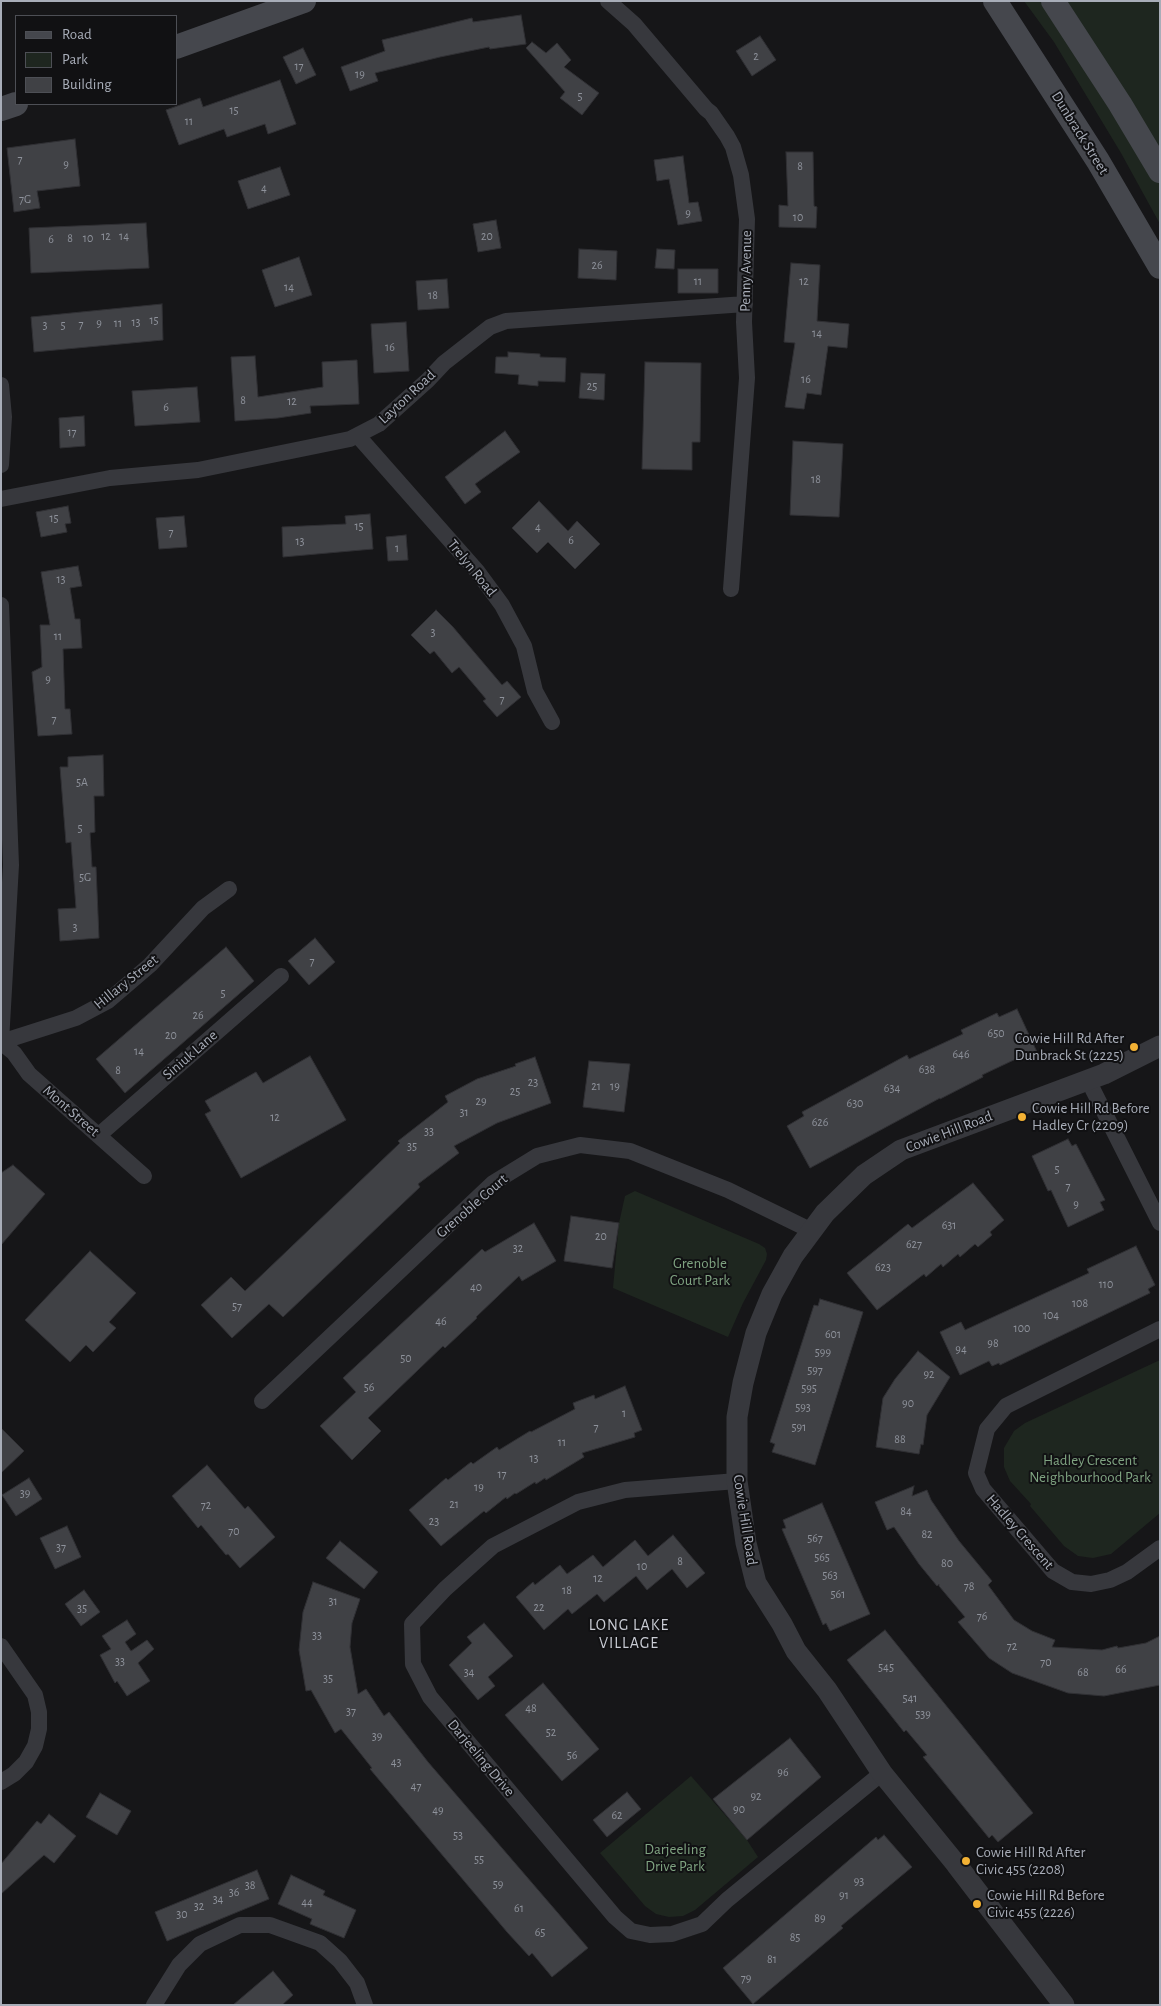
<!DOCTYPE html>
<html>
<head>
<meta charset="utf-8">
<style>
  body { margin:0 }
  #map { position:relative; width:1161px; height:2006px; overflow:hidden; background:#161618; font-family:"Alegreya Sans",sans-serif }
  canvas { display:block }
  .frame { position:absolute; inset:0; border:2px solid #a8adb8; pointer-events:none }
  .legend { position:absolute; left:15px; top:15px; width:162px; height:90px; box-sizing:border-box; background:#111113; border:1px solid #4d4f55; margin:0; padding:6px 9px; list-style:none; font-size:15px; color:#a8adb8 }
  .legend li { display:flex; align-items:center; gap:10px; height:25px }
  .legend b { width:25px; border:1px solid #4d4f55 }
</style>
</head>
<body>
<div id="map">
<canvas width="1161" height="2006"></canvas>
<div class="frame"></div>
<ul class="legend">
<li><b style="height:6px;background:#45474d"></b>Road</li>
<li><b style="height:14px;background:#1e261f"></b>Park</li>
<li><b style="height:14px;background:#404145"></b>Building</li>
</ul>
</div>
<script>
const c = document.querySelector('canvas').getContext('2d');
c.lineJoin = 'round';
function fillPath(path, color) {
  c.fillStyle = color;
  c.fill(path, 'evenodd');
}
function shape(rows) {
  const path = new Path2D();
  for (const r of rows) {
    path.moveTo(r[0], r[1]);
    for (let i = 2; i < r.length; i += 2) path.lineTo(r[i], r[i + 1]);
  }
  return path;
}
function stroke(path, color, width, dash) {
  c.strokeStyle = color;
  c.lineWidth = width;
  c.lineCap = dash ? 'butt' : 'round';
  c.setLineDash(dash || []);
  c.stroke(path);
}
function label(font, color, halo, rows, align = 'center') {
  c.font = font + ' "Alegreya Sans",sans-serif';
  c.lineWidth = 4;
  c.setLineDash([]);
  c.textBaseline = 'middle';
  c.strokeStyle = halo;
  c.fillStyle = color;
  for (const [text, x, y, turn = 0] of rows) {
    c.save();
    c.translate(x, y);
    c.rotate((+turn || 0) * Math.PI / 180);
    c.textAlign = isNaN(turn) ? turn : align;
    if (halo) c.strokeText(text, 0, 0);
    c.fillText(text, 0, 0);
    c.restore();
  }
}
fillPath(shape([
  [1024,1,1160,1,1160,224,1121,153,1054,42],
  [635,1191,759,1244,765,1248,767,1254,766,1260,743,1303,728,1337,613,1288,619,1223,625,1196],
  [1160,1360,1160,1513,1111,1554,1093,1558,1078,1556,1064,1546,1030,1506,1031,1504,1010,1481,1004,1467,1004,1448,1014,1431,1025,1423],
  [691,1776,747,1840,758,1857,695,1910,683,1916,669,1917,656,1914,645,1906,600,1853]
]), '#1e261f');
const building = shape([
  [521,15,526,44,490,49,489,47,440,57,375,73,378,81,350,91,341,67,385,51,382,40,472,18,473,22,521,15],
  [760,36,776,60,752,76,736,51,760,36],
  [532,42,546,53,557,43,571,60,564,67,599,93,582,115,560,98,565,92,526,48,532,42],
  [303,48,316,75,296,84,283,57,303,48],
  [280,80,296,124,268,134,265,124,227,137,224,129,179,145,166,110,200,98,203,107,280,80],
  [75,139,80,186,37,191,40,208,14,212,7,148,75,139],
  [786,152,813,152,814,206,817,207,816,228,779,227,779,205,788,206,786,152],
  [683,156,689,203,698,202,702,221,678,225,669,179,657,181,654,160,683,156],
  [280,167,290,195,248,209,238,181,280,167],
  [496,220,501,248,478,252,473,224,496,220],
  [146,223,149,268,31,273,29,228,146,223],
  [579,249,617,251,616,280,578,278,579,249],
  [657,249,675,250,674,269,655,268,657,249],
  [299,257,312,295,275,307,262,270,299,257],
  [791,263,820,265,817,321,849,324,847,348,828,346,821,395,807,393,804,409,785,407,795,343,784,342,791,263],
  [678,269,718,269,718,293,678,293,678,269],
  [447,279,449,308,418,310,416,281,447,279],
  [162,304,163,340,34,352,31,317,162,304],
  [406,322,409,371,374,373,371,324,406,322],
  [508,352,540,354,540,357,566,358,565,382,538,381,538,386,518,384,519,375,495,373,496,357,508,357,508,352],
  [255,356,258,397,323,387,322,362,357,360,359,404,310,406,311,413,278,418,235,421,231,357,255,356],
  [645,362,701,363,700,442,692,442,692,470,642,469,645,362],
  [581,373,605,374,604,400,579,398,581,373],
  [197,387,200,422,135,426,132,391,197,387],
  [84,416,85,446,60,448,59,418,84,416],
  [505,431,520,452,475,484,481,492,465,504,445,477,505,431],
  [793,441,843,444,839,517,790,515,793,441],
  [539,501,568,531,577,521,600,544,575,569,548,542,537,553,512,528,539,501],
  [68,506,71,523,65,524,67,532,41,537,36,512,68,506],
  [370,514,373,549,283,557,282,527,346,524,345,516,370,514],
  [184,516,187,547,159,549,156,518,184,516],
  [406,535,408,560,388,561,386,537,406,535],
  [78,566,82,586,70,588,75,619,80,619,82,648,63,649,65,709,70,709,72,734,38,736,32,672,42,667,40,625,50,625,41,572,78,566],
  [436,610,453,627,502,685,507,681,521,697,497,717,483,701,486,699,459,667,452,673,434,651,430,654,411,635,436,610],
  [103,755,104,796,94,796,95,832,90,833,92,867,96,867,99,938,60,941,58,909,76,908,71,842,66,843,60,767,68,767,68,757,103,755],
  [315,938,335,962,309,985,288,961,315,938],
  [226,947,254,981,125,1093,96,1059,226,947],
  [1017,1009,1037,1052,1019,1061,1018,1058,982,1075,983,1077,940,1099,940,1098,810,1168,787,1126,804,1116,802,1112,907,1055,909,1059,963,1034,961,1030,997,1013,999,1017,1017,1009],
  [310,1056,346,1120,241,1178,205,1114,211,1111,205,1101,256,1072,263,1083,310,1056],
  [535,1057,551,1103,497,1123,454,1146,459,1153,418,1184,420,1187,283,1317,269,1304,232,1338,201,1305,231,1277,245,1291,400,1143,398,1141,448,1102,445,1096,477,1079,516,1066,515,1064,535,1057],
  [589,1061,630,1064,624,1112,583,1107,589,1061],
  [1068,1139,1072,1146,1076,1144,1105,1200,1100,1202,1104,1210,1068,1227,1051,1190,1048,1191,1032,1156,1068,1139],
  [13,1165,45,1194,1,1245,1,1173,13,1165],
  [973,1183,1004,1220,990,1232,992,1235,978,1247,975,1244,960,1257,958,1254,943,1267,941,1264,926,1277,924,1274,877,1310,847,1273,908,1224,912,1228,973,1183],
  [571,1216,619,1223,612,1268,564,1261,571,1216],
  [534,1223,556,1261,522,1281,519,1276,476,1317,477,1318,445,1348,443,1346,368,1418,381,1431,352,1460,320,1426,356,1392,343,1378,482,1249,485,1252,534,1223],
  [1136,1246,1155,1285,1148,1289,1150,1293,1000,1365,999,1363,992,1366,989,1361,960,1375,940,1332,961,1322,965,1330,1089,1273,1087,1269,1136,1246],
  [90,1251,136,1293,109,1322,116,1328,93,1352,86,1345,70,1362,25,1320,90,1251],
  [820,1299,863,1312,815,1465,772,1452,775,1444,770,1442,814,1305,818,1306,820,1299],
  [918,1351,950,1377,927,1415,923,1445,921,1444,919,1454,876,1447,883,1398,895,1379,918,1351],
  [625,1386,642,1430,634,1433,635,1437,582,1453,584,1457,546,1480,545,1478,536,1484,535,1482,516,1494,515,1493,507,1499,506,1497,486,1513,484,1511,441,1546,409,1510,446,1478,448,1480,471,1462,473,1464,497,1447,499,1450,530,1431,531,1432,575,1409,573,1403,594,1395,595,1399,625,1386],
  [1,1428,24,1451,1,1473,1,1428],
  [207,1465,245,1509,248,1506,275,1537,240,1568,228,1554,226,1555,201,1525,198,1528,172,1496,207,1465],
  [29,1478,42,1499,16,1516,2,1495,29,1478],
  [914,1486,912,1496,927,1490,931,1500,959,1541,992,1581,988,1585,1014,1620,1032,1631,1055,1640,1052,1647,1102,1650,1117,1646,1118,1648,1146,1643,1160,1636,1160,1685,1104,1696,1068,1693,1012,1673,989,1658,958,1622,965,1617,939,1586,939,1584,937,1586,919,1564,894,1527,887,1530,875,1502,914,1486],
  [822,1503,870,1614,830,1631,826,1623,823,1625,782,1529,786,1528,783,1520,822,1503],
  [67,1526,81,1557,55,1569,40,1538,67,1526],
  [673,1535,705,1573,687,1588,672,1569,647,1590,636,1576,604,1602,597,1594,572,1614,568,1609,544,1630,516,1597,533,1582,535,1585,560,1565,567,1574,593,1555,603,1567,635,1540,648,1556,673,1535],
  [340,1541,378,1572,364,1589,326,1558,340,1541],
  [313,1582,360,1599,352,1623,350,1647,358,1694,366,1689,384,1716,389,1712,428,1762,588,1948,552,1977,532,1953,529,1956,507,1932,370,1769,372,1768,341,1729,335,1733,311,1690,306,1691,299,1650,303,1612,313,1582],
  [84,1590,100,1612,81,1626,65,1604,84,1590],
  [127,1620,136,1634,125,1642,131,1651,147,1640,154,1649,138,1663,150,1681,127,1696,117,1681,115,1683,100,1655,111,1649,102,1636,127,1620],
  [484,1623,513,1656,488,1677,495,1686,478,1700,449,1665,472,1643,467,1637,484,1623],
  [885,1630,1033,1813,998,1842,992,1835,989,1838,923,1757,927,1755,906,1730,904,1732,847,1660,885,1630],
  [543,1683,599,1749,562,1781,505,1715,543,1683],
  [790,1738,821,1777,747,1840,713,1799,790,1738],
  [627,1792,641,1809,607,1837,593,1820,627,1792],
  [100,1793,131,1811,117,1835,86,1817,100,1793],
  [49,1814,76,1836,54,1863,44,1855,1,1894,1,1864,37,1821,41,1824,49,1814],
  [884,1835,912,1867,841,1926,843,1928,753,2004,723,1968,876,1837,878,1840,884,1835],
  [257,1870,269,1899,167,1941,155,1912,257,1870],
  [291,1875,325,1891,323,1895,356,1910,344,1938,310,1924,312,1919,278,1904,291,1875],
  [273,1971,293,1995,282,2005,233,2005,273,1971]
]);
fillPath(building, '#404145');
stroke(building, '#303034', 1);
stroke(shape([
  [608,1,634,24,706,109,711,113,727,136,733,147,741,175,747,219,744,322,747,378,731,589],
  [1,385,4,417,1,465],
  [358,436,477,571,502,605,524,646,535,691,552,722],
  [1,499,110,478,198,470,350,439,379,424,428,380,444,363,490,327,506,321,745,304],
  [1,605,11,865,1,1042],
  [1,1042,76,1018,108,1001,150,965,203,908,229,889],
  [1,1042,14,1053,29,1074,144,1176],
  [1088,1080,1160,1223],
  [99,1135,281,976],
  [1160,1329,1006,1406,987,1429,976,1473,983,1489,1053,1571,1072,1582,1091,1584,1110,1580,1127,1572,1160,1548],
  [262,1401,493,1183,537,1156,580,1145,630,1151,728,1190,812,1231],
  [737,1481,625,1490,578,1502,493,1546,445,1589,412,1624,413,1664,430,1697,615,1917,631,1931,650,1935,672,1934,702,1924,727,1900,882,1773],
  [1,1646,35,1695,39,1712,39,1729,35,1746,26,1762,14,1774,1,1782],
  [154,2005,179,1965,200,1944,240,1925,270,1925,320,1943,340,1961,357,1983,365,2005]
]), '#37383d', 16);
stroke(shape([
  [1064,2005,956,1864,882,1773,827,1690,796,1651,782,1624,756,1583,746,1543,737,1481,737,1417,743,1383,756,1333,772,1294,793,1256,825,1213,864,1175,901,1150,1104,1074,1160,1046]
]), '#37383d', 21);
stroke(shape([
  [995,1,1098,161,1160,267],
  [1053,1,1120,104,1160,171],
  [176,47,304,1],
  [1,109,16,104]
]), '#45474d', 24);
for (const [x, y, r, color] of [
  [1134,1047,5,"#f2b134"],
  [1022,1117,5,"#f2b134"],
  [966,1861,5,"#f2b134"],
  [977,1904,5,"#f2b134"]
]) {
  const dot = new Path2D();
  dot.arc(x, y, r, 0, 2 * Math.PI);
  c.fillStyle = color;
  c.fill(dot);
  stroke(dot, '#111113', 2);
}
label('12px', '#8e929b', null, [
  ["2",756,56],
  ["17",299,66],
  ["19",360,74],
  ["5",580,96],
  ["15",234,110],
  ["11",189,121],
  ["7",20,159],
  ["9",66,164],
  ["8",800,166],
  ["4",264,188],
  ["7G",25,199],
  ["9",688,213],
  ["10",798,217],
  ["12",106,236],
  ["14",124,236],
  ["20",487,236],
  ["8",70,238],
  ["10",88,238],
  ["6",51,239],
  ["26",597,265],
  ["11",698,281],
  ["12",804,281],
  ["14",289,287],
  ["18",433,295],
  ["15",154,320],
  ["13",136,322],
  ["9",99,323],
  ["11",118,323],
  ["7",81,324],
  ["3",45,325],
  ["5",63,325],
  ["14",817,333],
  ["16",390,347],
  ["16",806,379],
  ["25",592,386],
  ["8",243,400],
  ["12",292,401],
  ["6",166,407],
  ["17",72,432],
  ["18",816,479],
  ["15",54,518],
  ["15",359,526],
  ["4",538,527],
  ["7",171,532],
  ["6",571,540],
  ["13",300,541],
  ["1",397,548],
  ["13",61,579],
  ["3",433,632],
  ["11",58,636],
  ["9",48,679],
  ["7",502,699],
  ["7",54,719],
  ["5A",82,782],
  ["5",80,828],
  ["5G",85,877],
  ["3",75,927],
  ["7",312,961],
  ["5",223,993],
  ["26",198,1015],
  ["650",996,1033],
  ["20",171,1035],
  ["14",139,1051],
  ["646",961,1054],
  ["638",927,1069],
  ["8",118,1070],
  ["23",533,1082],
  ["21",596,1086],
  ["19",615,1086],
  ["634",892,1088],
  ["25",515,1091],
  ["29",481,1101],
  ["630",855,1103],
  ["31",464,1112],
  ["12",275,1117],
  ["626",820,1122],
  ["33",429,1131],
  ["35",412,1146],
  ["5",1057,1169],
  ["7",1068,1186],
  ["9",1076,1204],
  ["631",949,1225],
  ["20",601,1236],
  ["627",914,1244],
  ["32",518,1248],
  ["623",883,1267],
  ["110",1106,1284],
  ["40",476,1287],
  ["108",1080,1303],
  ["57",237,1306],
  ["104",1051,1315],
  ["46",441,1321],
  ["100",1022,1328],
  ["601",833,1334],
  ["98",993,1343],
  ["94",961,1349],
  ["599",823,1352],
  ["50",406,1358],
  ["597",815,1370],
  ["92",929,1374],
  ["56",369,1387],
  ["595",809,1388],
  ["90",908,1403],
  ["593",803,1407],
  ["1",624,1413],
  ["7",596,1427],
  ["591",799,1427],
  ["88",900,1439],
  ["11",562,1442],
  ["13",534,1458],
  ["17",502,1474],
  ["19",479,1487],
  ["39",25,1493],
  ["21",454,1504],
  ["72",206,1505],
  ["84",906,1511],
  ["23",434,1521],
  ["70",234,1531],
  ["82",927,1534],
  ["567",815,1538],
  ["37",61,1547],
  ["565",822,1557],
  ["8",680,1561],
  ["80",947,1563],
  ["10",642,1566],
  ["563",830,1575],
  ["12",598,1578],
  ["78",969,1586],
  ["18",567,1590],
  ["561",838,1594],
  ["31",333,1601],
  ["22",539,1607],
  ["35",82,1608],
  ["76",982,1616],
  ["33",317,1635],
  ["72",1012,1646],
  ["33",120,1661],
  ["70",1046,1662],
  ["545",886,1667],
  ["66",1121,1669],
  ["34",469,1672],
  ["68",1083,1672],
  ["35",328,1678],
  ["541",910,1698],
  ["48",531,1708],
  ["37",351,1711],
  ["539",923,1714],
  ["52",551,1732],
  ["39",377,1736],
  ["56",572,1755],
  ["43",396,1762],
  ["96",783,1772],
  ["47",416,1786],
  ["92",756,1796],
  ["90",739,1809],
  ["49",438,1810],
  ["62",617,1815],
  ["53",458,1835],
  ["55",479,1859],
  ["93",859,1881],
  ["59",498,1884],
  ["38",250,1885],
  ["36",234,1892],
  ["91",844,1895],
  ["34",218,1899],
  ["44",307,1902],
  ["32",199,1906],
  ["61",519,1908],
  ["30",182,1914],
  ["89",820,1918],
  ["65",540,1932],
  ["85",795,1937],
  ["81",772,1959],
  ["79",746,1978]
]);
label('15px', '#a8adb8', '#111113', [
  ["Dunbrack Street",1080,133,58],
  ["Penny Avenue",746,271,-89],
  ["Layton Road",407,397,-43],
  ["Trelyn Road",472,568,51],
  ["Hillary Street",126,982,-39],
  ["Siniuk Lane",190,1055,-41],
  ["Mont Street",71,1111,41],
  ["Cowie Hill Road",949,1132,-21],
  ["Grenoble Court",472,1206,-41],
  ["Cowie Hill Road",745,1520,81],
  ["Hadley Crescent",1020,1532,49],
  ["Darjeeling Drive",481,1758,50]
]);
label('15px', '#a8adb8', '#111113', [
  ["Cowie Hill Rd After",1124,1038,"right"],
  ["Dunbrack St (2225)",1124,1055,"right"],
  ["Cowie Hill Rd Before",1032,1108],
  ["Hadley Cr (2209)",1032,1125],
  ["Cowie Hill Rd After",976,1852],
  ["Civic 455 (2208)",976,1869],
  ["Cowie Hill Rd Before",987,1895],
  ["Civic 455 (2226)",987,1912]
], 'left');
label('15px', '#7fa381', '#111113', [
  ["Grenoble",700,1263],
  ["Court Park",700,1280],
  ["Hadley Crescent",1090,1460],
  ["Neighbourhood Park",1090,1477],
  ["Darjeeling",675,1849],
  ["Drive Park",675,1866]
]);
c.letterSpacing = '1px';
label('16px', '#c9ccd4', '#111113', [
  ["LONG LAKE",629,1625],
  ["VILLAGE",629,1643]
]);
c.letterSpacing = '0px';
</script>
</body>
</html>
